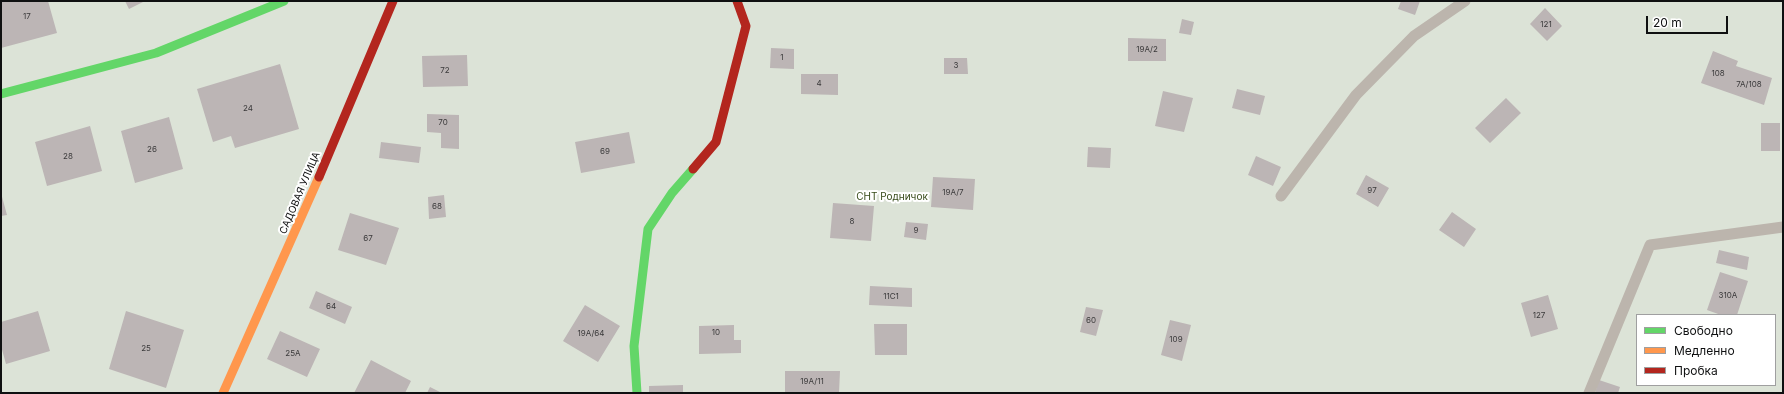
<!DOCTYPE html>
<html>
<head>
<meta charset="utf-8">
<style>
  body { margin:0 }
  #map { position:relative; width:1784px; height:394px; overflow:hidden; background:#f8f8fb; font-family:Inter,sans-serif }
  canvas { display:block }
  .frame { position:absolute; inset:0; border:2px solid #0f1011; pointer-events:none }
  .legend { position:absolute; left:1636px; top:314px; width:140px; height:72px; box-sizing:border-box; background:#fff; border:1px solid #9f9fa0; margin:0; padding:5px 7px; list-style:none; font-size:12px; color:#0f1011 }
  .legend li { display:flex; align-items:center; gap:8px; height:20px }
  .legend b { width:20px; border:1px solid #9f9fa0 }
  .scale { position:absolute; left:1646px; top:16px; width:82px; height:18px; box-sizing:border-box; border:2px solid #0f1011; border-top:0; padding-left:5px; font-size:12px; line-height:14px; white-space:nowrap; color:#0f1011; -webkit-text-stroke:3px #fff; paint-order:stroke }
</style>
</head>
<body>
<div id="map">
<canvas width="1784" height="394"></canvas>
<div class="frame"></div>
<ul class="legend">
<li><b style="height:5px;background:#63d668"></b>Свободно</li>
<li><b style="height:5px;background:#ff974d"></b>Медленно</li>
<li><b style="height:5px;background:#b3261e"></b>Пробка</li>
</ul>
<div class="scale">20 m</div>
</div>
<script>
const c = document.querySelector('canvas').getContext('2d');
c.lineJoin = 'round';
function fillPath(path, color) {
  c.fillStyle = color;
  c.fill(path, 'evenodd');
}
function shape(rows) {
  const path = new Path2D();
  for (const r of rows) {
    path.moveTo(r[0], r[1]);
    for (let i = 2; i < r.length; i += 2) path.lineTo(r[i], r[i + 1]);
  }
  return path;
}
function stroke(path, color, width, dash) {
  c.strokeStyle = color;
  c.lineWidth = width;
  c.lineCap = dash ? 'butt' : 'round';
  c.setLineDash(dash || []);
  c.stroke(path);
}
function label(font, color, halo, rows, align = 'center') {
  c.font = font + ' Inter,sans-serif';
  c.lineWidth = 4;
  c.setLineDash([]);
  c.textBaseline = 'middle';
  c.strokeStyle = halo;
  c.fillStyle = color;
  for (const [text, x, y, turn = 0] of rows) {
    c.save();
    c.translate(x, y);
    c.rotate((+turn || 0) * Math.PI / 180);
    c.textAlign = isNaN(turn) ? turn : align;
    if (halo) c.strokeText(text, 0, 0);
    c.fillText(text, 0, 0);
    c.restore();
  }
}
fillPath(shape([
  [1,1,1783,1,1783,393,1,393],
  [1637,315,1775,315,1775,385,1637,385]
]), '#dce3d7');
fillPath(shape([
  [1,1,48,1,57,33,1,48],
  [125,1,145,1,129,9],
  [1401,1,1420,1,1415,15,1398,9],
  [1545,8,1562,26,1547,41,1530,24],
  [1182,19,1194,22,1191,35,1179,33],
  [1128,38,1166,39,1166,61,1128,61],
  [771,48,794,49,794,69,770,68],
  [1713,51,1738,61,1736,66,1772,78,1764,105,1701,83],
  [467,55,468,86,423,87,422,56],
  [944,58,967,58,968,74,944,74],
  [280,64,299,129,235,148,231,136,213,142,197,89],
  [801,74,838,74,838,95,801,94],
  [1237,89,1265,96,1260,115,1232,108],
  [1163,91,1193,98,1184,132,1155,126],
  [1506,98,1521,113,1490,143,1475,128],
  [427,114,459,115,459,149,441,148,441,133,427,132],
  [169,117,183,169,135,183,121,131],
  [1761,123,1780,123,1780,151,1761,151],
  [90,126,102,171,47,186,35,142],
  [629,132,635,163,581,173,575,142],
  [381,142,421,147,419,163,379,158],
  [1088,147,1111,148,1110,168,1087,167],
  [1256,156,1281,167,1273,186,1248,175],
  [1366,175,1389,188,1378,207,1356,194],
  [933,177,975,179,973,210,931,207],
  [1,193,7,215,1,216],
  [444,195,446,217,429,219,428,197],
  [833,203,874,206,871,241,830,238],
  [1452,212,1476,229,1464,247,1439,230],
  [350,213,399,228,386,265,338,250],
  [906,222,928,224,926,240,904,237],
  [1719,250,1749,257,1747,270,1716,263],
  [1720,272,1748,281,1737,315,1721,315,1707,310],
  [870,286,912,288,912,307,869,305],
  [316,291,352,307,345,324,309,308],
  [1548,295,1558,329,1531,337,1521,303],
  [585,305,620,326,598,362,563,341],
  [1086,307,1103,310,1096,336,1080,332],
  [38,311,50,351,6,364,1,346,1,322],
  [126,311,184,330,166,388,109,369],
  [1170,320,1191,325,1182,361,1161,355],
  [874,324,907,324,907,355,875,355],
  [734,325,734,340,741,340,741,353,699,354,699,326],
  [280,331,320,349,307,377,267,359],
  [371,360,411,381,405,393,354,393],
  [785,371,840,371,839,393,785,393],
  [1599,380,1620,387,1618,393,1595,393],
  [683,385,683,393,649,393,649,386],
  [430,387,442,393,427,393]
]), '#bcb5b5');
stroke(shape([
  [1281,196,1356,95,1414,36,1465,1],
  [1589,393,1650,245,1783,227]
]), '#bcb5ad', 11);
stroke(shape([
  [1,94,156,53,284,1],
  [637,393,634,346,648,229,672,193,693,169]
]), '#63d668', 9);
stroke(shape([
  [223,393,319,177]
]), '#ff974d', 9);
stroke(shape([
  [693,169,716,142,746,26,737,1],
  [319,177,393,1]
]), '#b3261e', 9);
label('8px', '#3a393a', null, [
  ["17",27,17],
  ["121",1546,25],
  ["19А/2",1147,50],
  ["1",782,58],
  ["3",956,66],
  ["72",445,71],
  ["108",1718,74],
  ["4",819,84],
  ["7А/108",1749,85],
  ["24",248,109],
  ["70",443,123],
  ["26",152,150],
  ["69",605,152],
  ["28",68,157],
  ["97",1372,191],
  ["19А/7",953,193],
  ["68",437,207],
  ["8",852,222],
  ["9",916,231],
  ["67",368,239],
  ["310А",1728,296],
  ["11С1",891,297],
  ["64",331,307],
  ["127",1539,316],
  ["60",1091,321],
  ["10",716,333],
  ["19А/64",591,334],
  ["109",1176,340],
  ["25",146,349],
  ["25А",293,354],
  ["19А/11",812,382]
]);
label('10px', '#0f1011', '#fff', [
  ["САДОВАЯ УЛИЦА",300,193,-67]
]);
label('10px', '#364a18', '#fff', [
  ["СНТ Родничок",892,197]
]);
</script>
</body>
</html>
